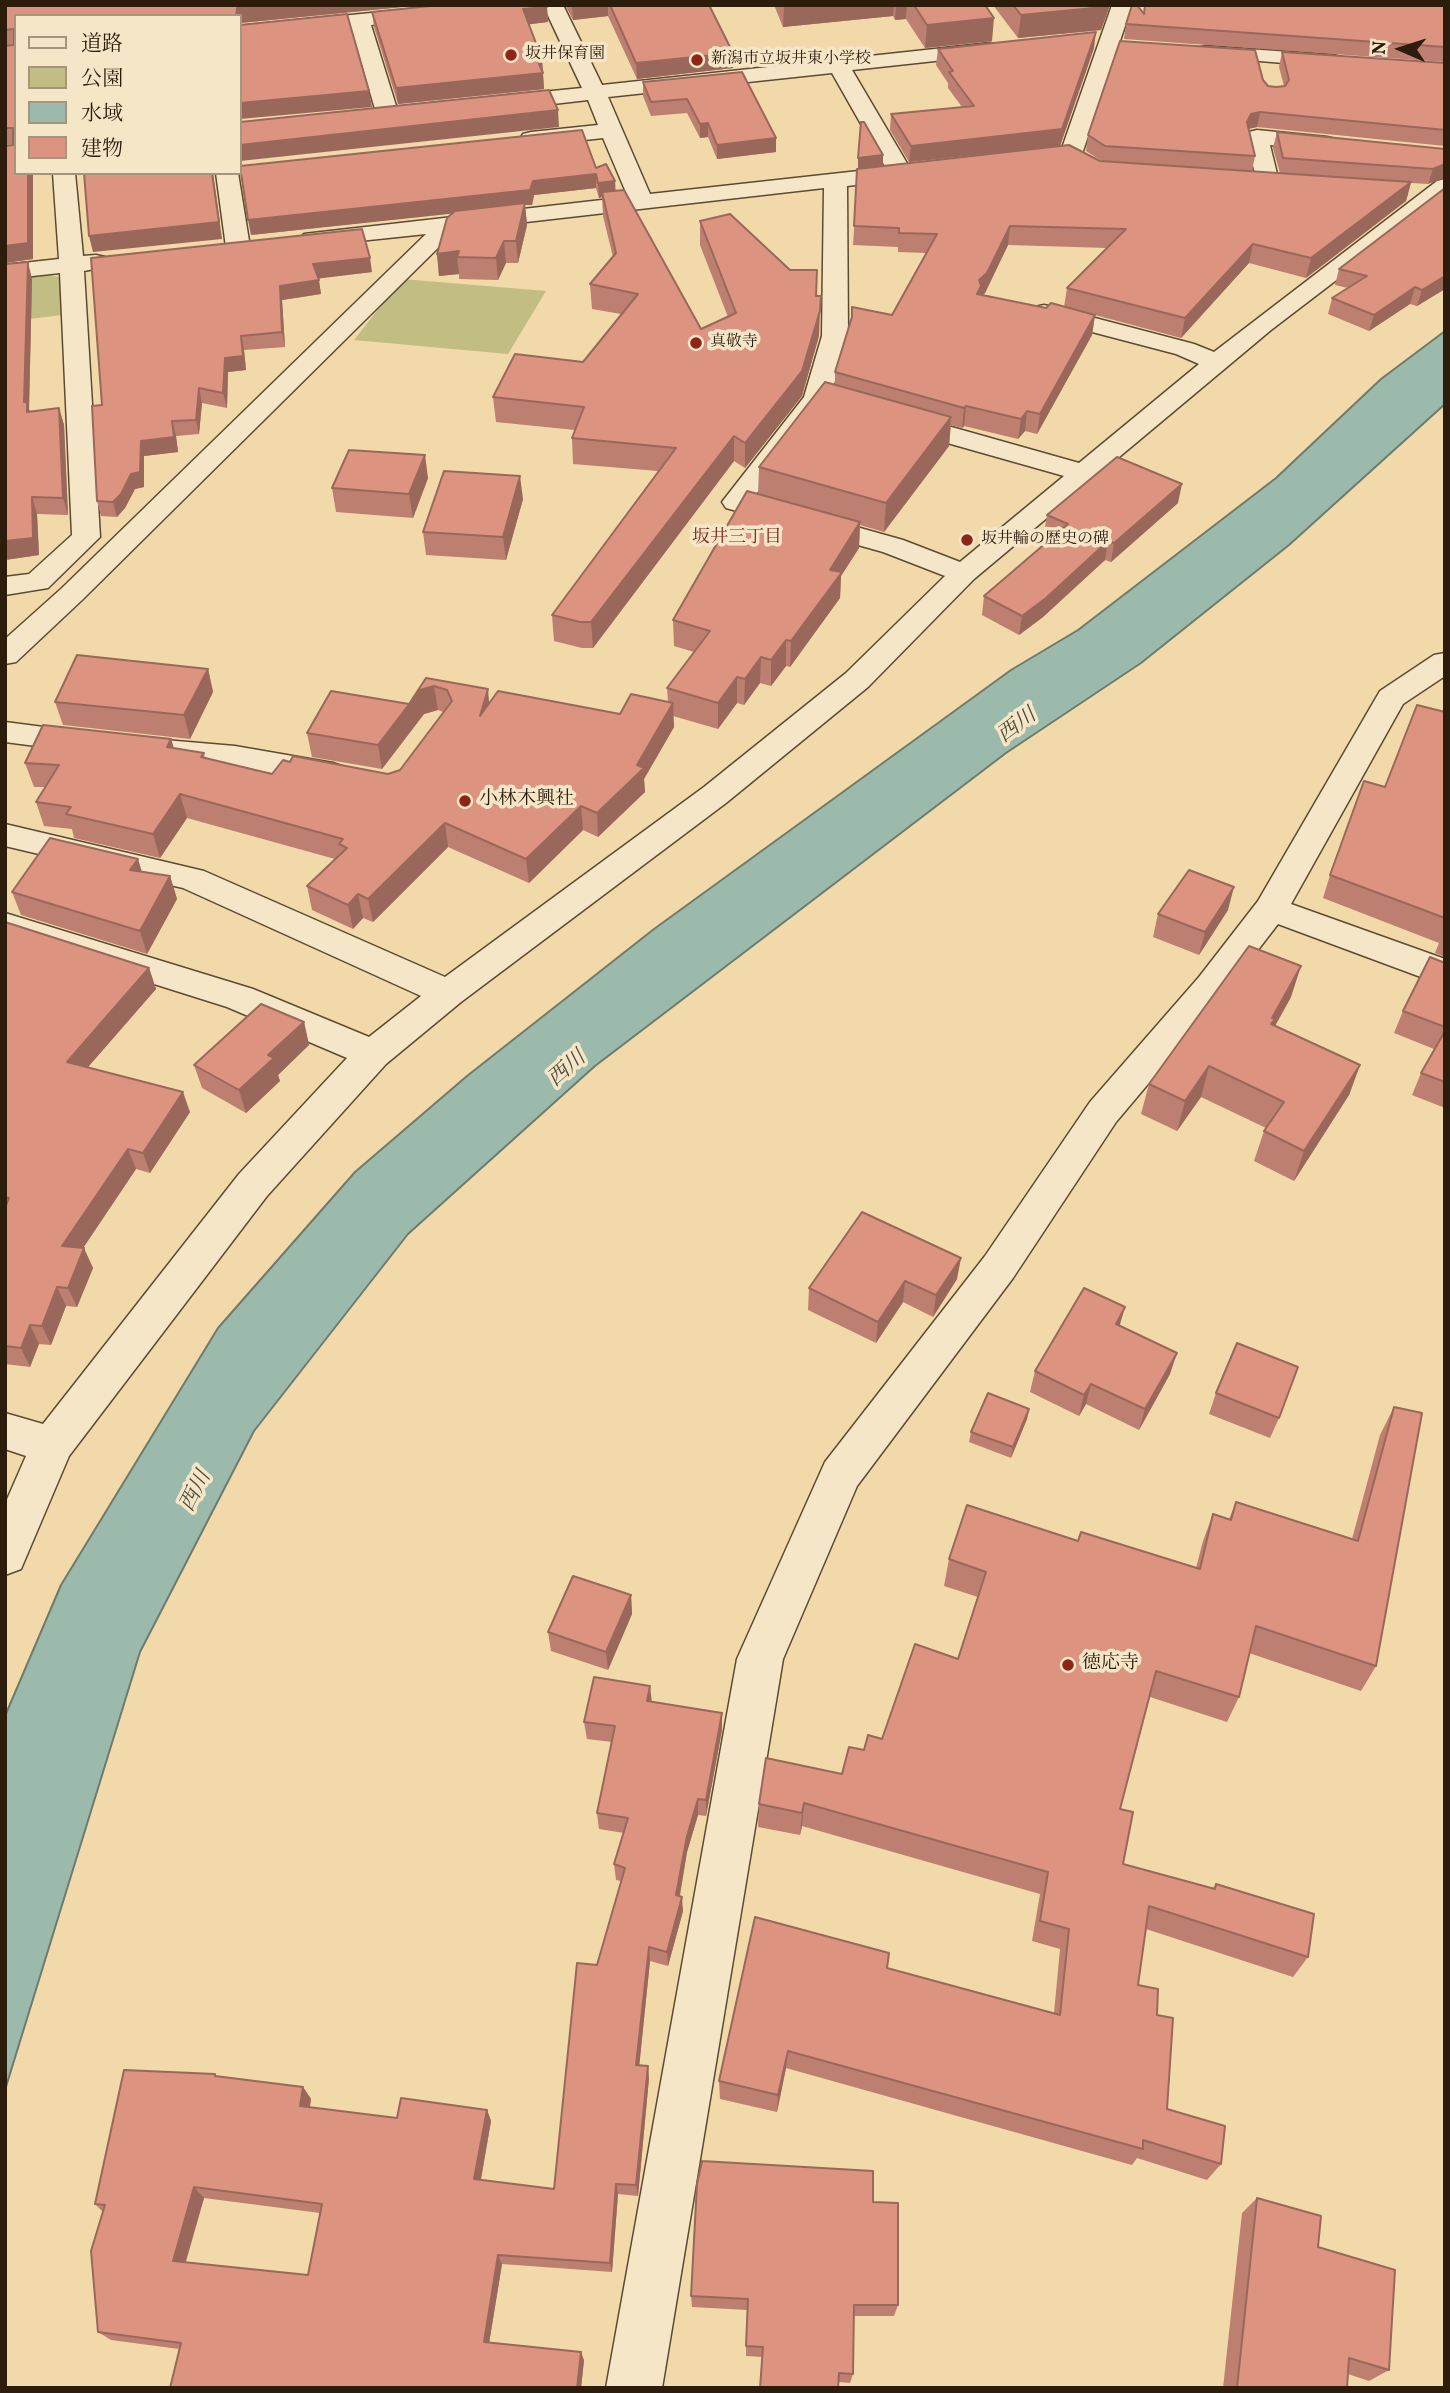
<!DOCTYPE html>
<html>
<head>
<meta charset="utf-8">
<style>
  body { margin:0 }
  #map { position:relative; width:1450px; height:2393px; overflow:hidden; background:#f1d9aa; font-family:Vollkorn,"Noto Serif JP",serif }
  canvas { display:block }
  .frame { position:absolute; inset:0; border:7px solid #2b1c0b; pointer-events:none }
  .legend { position:absolute; left:14px; top:14px; width:228px; height:161px; box-sizing:border-box; background:#f6e6c8; border:2px solid #a5957c; margin:0; padding:9px 12px; list-style:none; font-size:21px; color:#2b1c0b }
  .legend li { display:flex; align-items:center; gap:14px; height:35px }
  .legend b { width:35px; border:2px solid #a5957c }
  .north { position:absolute; left:1366px; top:14px; width:70px; height:70px; -webkit-text-stroke:5px #f6e6c8; paint-order:stroke; rotate:273deg; font-size:19px; font-weight:700; line-height:28px; text-align:center; color:#2b1c0b }
  .north::after { content:''; display:block; margin:auto; width:24px; height:32px; background:#2b1c0b; clip-path:polygon(50% 0,100% 100%,50% 72%,0 100%) }
</style>
</head>
<body>
<div id="map">
<canvas width="1450" height="2393"></canvas>
<div class="frame"></div>
<ul class="legend">
<li><b style="height:9px;background:#f6e6c8"></b>道路</li>
<li><b style="height:19px;background:#c2bd83"></b>公園</li>
<li><b style="height:19px;background:#9bbaac"></b>水域</li>
<li><b style="height:19px;background:#dc9481"></b>建物</li>
</ul>
<div class="north">N</div>
</div>
<script>
const c = document.querySelector('canvas').getContext('2d');
c.lineJoin = 'round';
function fillPath(path, color) {
  c.fillStyle = color;
  c.fill(path, 'evenodd');
}
function shape(rows) {
  const path = new Path2D();
  for (const r of rows) {
    path.moveTo(r[0], r[1]);
    for (let i = 2; i < r.length; i += 2) path.lineTo(r[i], r[i + 1]);
  }
  return path;
}
function stroke(path, color, width, dash) {
  c.strokeStyle = color;
  c.lineWidth = width;
  c.lineCap = dash ? 'butt' : 'round';
  c.setLineDash(dash || []);
  c.stroke(path);
}
function label(font, color, halo, rows, align = 'center') {
  c.font = font + ' Vollkorn,"Noto Serif JP",serif';
  c.lineWidth = 7;
  c.setLineDash([]);
  c.textBaseline = 'middle';
  c.strokeStyle = halo;
  c.fillStyle = color;
  for (const [text, x, y, turn = 0] of rows) {
    c.save();
    c.translate(x, y);
    c.rotate((+turn || 0) * Math.PI / 180);
    c.textAlign = isNaN(turn) ? turn : align;
    if (halo) c.strokeText(text, 0, 0);
    c.fillText(text, 0, 0);
    c.restore();
  }
}
fillPath(shape([
  [49,275,64,278,62,315,5,322,5,279],
  [402,279,546,291,508,354,354,340]
]), '#c2bd83');
const water = shape([
  [1445,331,1445,404,1289,545,1141,663,1006,753,595,1066,408,1234,254,1431,140,1652,5,2090,5,1716,61,1585,218,1328,355,1172,467,1076,654,929,1011,670,1078,630,1276,478,1381,379,1445,331]
]);
fillPath(water, '#9bbaac');
stroke(water, '#6e7b6c', 2);
const minor = shape([
  [452,5,528,5,518,11,371,25,397,109,394,114,386,116,378,114,375,109,351,27,240,38,240,26,452,5],
  [543,5,563,5,602,85,990,43,997,45,1000,49,997,53,990,55,852,70,908,165,916,167,919,172,916,177,908,179,847,186,848,336,830,398,753,498,903,540,960,562,1064,476,891,427,887,421,891,415,900,413,909,415,1079,463,1199,364,1176,354,1035,317,1032,312,1035,307,1044,305,1053,307,1194,344,1214,352,1437,181,1445,179,1445,197,1271,330,1100,473,1097,480,1091,481,974,579,868,687,726,803,461,1002,386,1064,267,1196,69,1456,21,1569,5,1575,5,1504,26,1456,5,1449,5,1413,43,1424,239,1174,347,1058,227,1007,5,937,5,913,253,989,369,1037,421,996,183,888,5,846,5,824,204,871,445,977,704,787,846,673,945,576,883,552,726,508,722,502,804,397,822,336,824,188,456,230,82,600,16,662,5,664,5,639,62,588,426,234,312,246,304,244,300,239,304,234,628,197,603,138,531,146,523,144,520,139,523,134,531,132,598,125,588,100,501,110,493,108,490,103,493,98,501,96,582,88,543,5],
  [832,73,886,168,650,194,608,97,832,73],
  [1112,5,1132,5,1082,154,1079,159,1071,161,1027,166,1019,164,1016,159,1019,154,1062,148,1112,5],
  [1205,46,1333,55,1340,57,1344,61,1340,65,1333,67,1198,56,1194,52,1198,48,1205,46],
  [1257,130,1327,137,1335,139,1338,144,1335,149,1327,151,1270,145,1279,182,1276,187,1268,189,1260,187,1257,182,1246,137,1249,132,1257,130],
  [53,173,75,173,83,256,96,255,105,257,108,262,105,267,84,271,100,537,48,588,5,595,5,577,29,574,72,535,60,273,5,279,5,265,59,259,53,173],
  [216,173,238,173,250,247,246,252,238,254,230,252,226,247,216,173],
  [1445,653,1445,676,1403,704,1291,904,1445,959,1445,986,1278,924,1223,995,1116,1122,1013,1278,857,1486,783,1659,662,2388,606,2388,737,1659,825,1462,985,1256,1090,1102,1199,977,1258,901,1380,691,1434,655,1445,653],
  [5,722,90,733,101,736,106,743,101,750,90,753,5,742,5,722],
  [153,739,235,746,333,763,344,767,349,774,344,781,333,785,235,766,142,756,137,749,142,742,153,739]
]);
stroke(minor, '#5c4b33', 3);
fillPath(minor, '#f6e6c8');
fillPath(shape([
  [5,5,423,5,240,23,240,16,16,16,16,173,33,173,33,259,5,263,5,146,13,145,13,144,5,145],
  [565,5,709,5,733,68,637,79,608,16,573,20],
  [774,5,985,5,992,41,925,48,906,19,895,20,893,16,783,27],
  [993,5,1110,5,1101,30,1018,38],
  [1445,5,1445,62,1124,39,1126,24,1144,14],
  [547,7,548,22,529,24,542,59,544,89,398,104,374,27,372,12],
  [1094,48,1060,146,909,162,890,130,891,114,962,107,948,88,948,83,936,65,938,49],
  [1282,52,1445,63,1445,146,1257,127,1248,129,1255,156,1252,171,1280,173,1273,148,1277,132,1445,149,1428,184,1411,183,1406,201,1306,278,1249,263,1181,338,1095,315,1092,335,1037,434,1025,431,1018,439,964,426,962,428,951,425,949,446,884,532,860,525,859,548,841,576,840,598,790,667,786,666,771,686,760,683,744,705,737,703,718,729,673,716,674,727,644,779,645,792,598,837,583,830,529,883,448,847,373,922,363,918,353,929,312,910,307,886,335,859,187,818,160,858,74,838,72,829,44,826,36,802,45,787,34,787,25,763,171,739,174,748,204,753,205,759,272,774,290,762,388,774,400,770,443,712,438,710,424,714,382,769,312,757,307,733,409,704,426,678,489,703,620,714,668,702,667,688,694,652,674,646,673,620,758,494,759,467,835,385,835,372,892,315,927,253,898,252,898,247,853,245,861,122,883,166,1102,161,1086,151,1088,135,1263,80,1268,86,1276,87,1284,86,1279,67],
  [1008,245,1107,248,1067,288,1064,307,1046,308,982,295,985,293],
  [742,72,776,138,776,152,717,159,708,137,700,138,687,113,651,116,643,96,643,82],
  [596,168,615,191,701,329,728,317,700,245,700,221,816,296,819,336,802,396,745,468,734,461,593,648,582,648,554,641,552,615,658,471,573,464,572,438,575,430,496,422,493,397,583,362,621,314,592,309,590,284,613,257,603,216,602,197,599,198,596,188,534,195,532,205,525,205,527,225,518,263,506,263,498,280,459,279,459,274,439,276,437,254,452,213,251,235],
  [91,258,372,272,318,278,321,294,282,300,285,347,244,350,246,370,228,372,227,408,202,403,199,434,176,436,178,452,144,456,144,487,135,489,125,508,117,517,101,516,97,501,102,405],
  [1339,269,1445,289,1417,306,1410,304,1369,331,1328,314,1332,298,1348,288,1335,285],
  [32,279,29,409,30,412,59,408,64,425,68,515,37,514,39,555,5,560],
  [428,478,413,518,336,512,332,488],
  [523,499,506,560,426,555,423,532],
  [1178,503,1111,562,1105,560,1043,617,1019,635,982,615,984,596,1052,538,1044,534,1047,515],
  [208,669,213,692,190,739,63,725,55,702],
  [1445,712,1445,957,1435,953,1439,943,1323,898,1330,875,1385,787],
  [142,871,170,876,177,899,147,954,21,915,12,892],
  [1228,910,1199,955,1153,937,1158,914],
  [5,922,149,968,156,989,88,1067,190,1112,150,1173,136,1169,83,1248,93,1268,77,1307,66,1306,51,1345,39,1344,30,1367,5,1364],
  [1445,963,1445,1108,1412,1095,1421,1073,1434,1049,1394,1033,1403,1011],
  [1291,997,1275,1026,1360,1065,1349,1095,1294,1181,1254,1161,1264,1131,1266,1128,1201,1097,1177,1131,1141,1114,1149,1084],
  [304,1022,309,1045,278,1075,280,1081,246,1113,202,1088,194,1065],
  [862,1212,957,1279,933,1317,903,1302,876,1343,808,1310,809,1288],
  [1120,1326,1170,1374,1139,1430,1086,1404,1079,1416,1030,1392,1035,1371],
  [1216,1393,1279,1418,1270,1438,1209,1414],
  [1394,1407,1376,1666,1361,1691,1249,1653,1239,1697,1227,1722,1150,1697,1120,1809,1123,1864,1213,1888,1216,1884,1308,1957,1293,1977,1146,1929,1138,1985,1157,2015,1167,2109,1221,2164,1207,2180,1137,2158,1132,2165,786,2068,777,2112,720,2099,719,2081,887,1968,1054,2013,1060,1949,1032,1941,1040,1894,802,1826,800,1835,758,1827,759,1804,842,1774,864,1750,882,1739,958,1659,978,1597,944,1586,949,1559,1078,1541,1196,1568,1203,1541,1213,1514,1229,1519,1236,1502,1352,1539,1380,1435],
  [1029,1409,1027,1419,1011,1458,969,1442,971,1432],
  [631,1595,632,1614,608,1670,551,1651,548,1632],
  [651,1702,722,1713,722,1730,706,1816,698,1815,687,1852,680,1896,683,1911,668,1966,650,1961,639,2066,649,2078,638,2196,618,2194,612,2272,502,2264,489,2343,584,2360,581,2388,170,2388,179,2349,111,2340,98,2332,103,2212,95,2204,215,2074,217,2076,303,2087,311,2099,310,2107,397,2118,487,2110,491,2121,481,2180,554,2189,597,1965,621,1881,616,1880,614,1864,624,1833,599,1829,597,1813,612,1742,587,1739,584,1722],
  [204,2198,320,2213,308,2275,186,2262],
  [1257,2198,1318,2247,1389,2370,1369,2381,1348,2374,1347,2388,1223,2388,1242,2213],
  [873,2202,898,2305,894,2316,854,2316,853,2374,850,2383,839,2382,762,2357,746,2356,747,2310,692,2307,691,2296]
]), '#bd7f6f');
fillPath(shape([
  [262,5,423,5,240,23,240,16,236,16,237,8],
  [572,5,608,5,608,16,573,20],
  [784,5,894,5,893,16,783,27],
  [896,5,907,5,906,19,895,20],
  [1105,5,1110,5,1101,30,1018,38,1021,15],
  [547,7,548,22,524,25,523,9],
  [994,18,992,41,925,48,927,25],
  [1096,32,1094,48,1060,146,909,162,911,146],
  [733,53,733,68,637,79,636,63],
  [537,59,542,59,544,89,398,104,396,88],
  [369,91,372,107,240,119,240,103],
  [558,110,559,127,240,161,240,145],
  [1260,112,1257,127,1248,129,1247,122,1251,114],
  [708,123,708,137,700,138,700,124],
  [776,138,776,152,717,159,717,145],
  [883,155,883,166,858,169,858,158],
  [1445,164,1445,178,1428,184,1433,169],
  [28,173,33,173,33,259,5,263,5,246],
  [212,173,213,173,222,239,93,252,89,236],
  [596,174,596,188,534,195,532,205,525,205,527,225,518,263,516,241,524,206,251,235,248,220,533,181],
  [615,181,616,196,602,192,602,197,599,198,598,183],
  [1411,182,1406,201,1306,278,1311,258],
  [1010,226,1008,245,985,293,980,297,975,314,979,280],
  [504,241,506,263,498,280,496,258],
  [1253,244,1249,263,1181,338,1185,318],
  [459,251,457,257,459,274,439,276,437,254],
  [370,258,372,272,315,279,313,264],
  [28,262,32,279,29,409,32,419,32,429,24,402],
  [1445,276,1445,289,1417,306,1422,290],
  [319,280,321,294,282,300,285,347,282,332,280,286],
  [1415,287,1410,304,1369,331,1374,315],
  [820,311,819,336,802,396,745,468,745,443],
  [1095,315,1092,335,1037,434,1040,414],
  [241,336,244,350,246,370,228,372,227,408,223,393,225,358],
  [199,388,202,403,199,434,196,420],
  [966,406,964,426,962,428,964,408],
  [59,408,64,425,68,515,63,498],
  [1027,411,1025,431,1018,439,1021,419],
  [951,417,949,446,884,532,886,503],
  [172,421,176,436,178,452,144,456,144,487,135,489,125,508,117,517,113,502,141,441],
  [734,436,734,461,593,648,591,622],
  [425,455,428,478,413,518,409,494],
  [520,476,523,499,506,560,503,537],
  [1182,484,1178,503,1111,562,1114,543],
  [32,497,37,514,39,555,5,560,5,541],
  [860,522,859,548,841,576,840,598,790,667,791,641,830,570],
  [1108,541,1105,560,1043,617,1019,635,1022,616],
  [786,640,786,666,771,686,771,660],
  [761,657,760,683,744,705,745,679],
  [208,669,213,692,190,739,184,715],
  [737,677,737,703,718,729,718,703],
  [434,686,438,710,424,714,382,769,378,745,420,690],
  [488,689,490,713,480,716],
  [673,703,674,727,644,779,645,792,598,837,597,813,637,765],
  [171,739,178,763,167,747],
  [180,794,187,818,160,858,153,834],
  [581,806,583,830,529,883,526,859],
  [445,823,448,847,373,922,368,899],
  [138,859,145,882,130,870],
  [170,876,177,899,147,954,140,931],
  [1234,887,1228,910,1199,955,1205,932],
  [358,894,363,918,353,929,348,905],
  [1301,966,1291,997,1271,1033,1272,1018],
  [149,968,156,989,75,1082,67,1062],
  [304,1022,309,1045,278,1075,280,1081,246,1113,239,1090,268,1055],
  [1360,1065,1349,1095,1294,1181,1304,1151],
  [1209,1066,1201,1097,1177,1131,1185,1101],
  [183,1092,190,1112,150,1173,143,1153],
  [128,1149,136,1169,71,1266,62,1246],
  [84,1248,93,1268,77,1307,68,1288],
  [961,1258,957,1279,933,1317,936,1295],
  [905,1281,903,1302,876,1343,878,1322],
  [57,1287,66,1306,51,1345,42,1326],
  [1125,1307,1119,1328,1116,1324],
  [30,1325,39,1344,30,1367,21,1348],
  [1177,1353,1170,1374,1139,1430,1145,1409],
  [1091,1384,1086,1404,1079,1416,1084,1395],
  [1029,1409,1027,1419,1011,1458,1013,1447],
  [631,1595,632,1614,608,1670,606,1652],
  [650,1686,652,1703,647,1701],
  [722,1713,722,1730,706,1816,706,1800],
  [698,1799,698,1815,687,1852,677,1910,676,1895,687,1836],
  [804,1803,802,1826,800,1835,802,1813],
  [682,1897,683,1911,668,1966,667,1952],
  [649,1947,650,1961,638,2078,636,2065],
  [788,2051,786,2068,777,2112,778,2095],
  [648,2066,649,2078,638,2196,636,2185],
  [303,2087,311,2099,308,2117,300,2106],
  [487,2110,491,2121,479,2189,474,2179],
  [616,2184,618,2194,612,2272,610,2263],
  [194,2187,204,2198,183,2270,173,2261],
  [498,2255,502,2264,488,2350,484,2342],
  [581,2352,584,2360,581,2388,577,2388]
]), '#9a685a');
const building = shape([
  [5,5,262,5,237,8,236,16,16,16,16,173,28,173,28,243,5,246,5,146,13,145,13,128,5,128,5,46,14,45,14,29,5,30,5,5],
  [440,5,547,5,547,7,523,9,542,59,537,59,543,73,396,88,372,12,440,5],
  [610,5,709,5,733,53,636,63,610,5],
  [914,5,985,5,994,18,927,25,914,5],
  [1013,5,1105,5,1104,7,1021,15,1013,5],
  [1132,5,1137,5,1144,14,1145,5,1445,5,1445,47,1126,24,1132,5],
  [347,14,369,91,240,103,240,25,347,14],
  [1096,32,1062,129,911,146,891,114,974,106,949,72,953,71,938,49,1096,32],
  [1120,41,1255,50,1263,80,1268,86,1276,87,1285,86,1289,80,1282,52,1445,63,1445,130,1260,112,1251,114,1247,122,1255,156,1105,146,1088,135,1120,41],
  [742,72,776,138,717,145,708,123,700,124,687,99,651,102,643,82,742,72],
  [549,90,558,110,240,145,240,122,549,90],
  [861,122,864,122,883,155,858,158,861,122],
  [582,130,596,168,606,164,615,181,598,183,596,174,533,181,530,190,248,220,240,166,582,130],
  [1277,132,1445,149,1445,164,1433,169,1283,158,1277,132],
  [1069,145,1100,161,1411,182,1311,258,1253,244,1185,318,1067,288,1126,229,1010,226,987,273,979,280,981,286,977,294,1046,308,1051,303,1095,315,1040,414,1027,411,1021,419,966,406,964,408,835,372,852,317,852,307,892,315,937,234,899,233,899,228,854,226,857,169,1069,145],
  [84,173,212,173,219,222,89,236,84,173],
  [1445,188,1445,276,1422,290,1415,287,1374,315,1332,298,1367,276,1339,269,1445,188],
  [624,190,701,329,736,313,700,221,730,214,790,270,817,270,816,296,821,296,820,311,802,371,745,443,734,436,591,622,580,622,552,615,676,448,572,438,584,407,493,397,515,354,583,362,638,294,590,284,616,253,602,192,624,190],
  [525,203,516,241,504,241,496,258,457,257,459,251,437,254,447,218,455,211,525,203],
  [362,229,370,258,313,264,319,280,280,286,282,332,241,336,243,356,225,358,223,393,199,388,196,420,172,421,174,437,141,441,140,472,131,474,121,494,113,502,97,501,92,406,102,405,91,258,362,229],
  [28,262,24,402,27,402,27,412,59,408,63,498,32,497,33,538,5,541,5,264,28,262],
  [825,382,951,417,886,503,759,467,825,382],
  [349,450,425,455,409,494,332,488,349,450],
  [1117,457,1182,484,1114,543,1108,541,1046,598,1022,616,984,596,1068,524,1047,515,1117,457],
  [444,471,520,476,503,537,423,532,444,471],
  [747,491,860,522,830,570,842,572,791,641,786,640,771,660,761,657,745,679,737,677,718,703,667,688,710,631,673,620,747,491],
  [77,655,208,669,184,715,55,702,77,655],
  [426,678,488,689,480,716,498,691,620,714,631,694,673,703,637,765,644,768,597,813,581,806,526,859,445,823,368,899,358,894,348,905,307,886,347,848,339,844,343,839,180,794,153,834,66,814,71,807,36,802,59,765,25,763,43,725,171,739,167,747,204,753,201,757,272,774,283,760,290,762,293,756,388,774,400,770,452,701,447,690,434,686,420,690,378,745,307,733,331,691,409,704,426,678],
  [1417,705,1445,712,1445,918,1330,875,1364,781,1385,787,1417,705],
  [50,838,138,859,130,870,170,876,140,931,12,892,50,838],
  [1189,870,1234,887,1205,932,1158,914,1189,870],
  [5,922,149,968,67,1062,183,1092,143,1153,128,1149,62,1246,84,1248,68,1288,57,1287,42,1326,30,1325,21,1348,5,1346,5,1208,9,1198,5,1197,5,922],
  [1249,946,1301,966,1272,1018,1275,1019,1271,1024,1360,1065,1304,1151,1264,1131,1284,1102,1209,1066,1185,1101,1149,1084,1249,946],
  [1430,957,1445,963,1445,1027,1403,1011,1430,957],
  [261,1004,304,1022,268,1055,274,1058,239,1090,194,1065,261,1004],
  [1445,1031,1445,1082,1421,1073,1445,1031],
  [862,1212,961,1258,936,1295,905,1281,878,1322,809,1288,862,1212],
  [1084,1288,1125,1307,1116,1324,1177,1353,1145,1409,1091,1384,1084,1395,1035,1371,1084,1288],
  [1237,1343,1298,1367,1279,1418,1216,1393,1237,1343],
  [988,1393,1029,1409,1013,1447,971,1432,988,1393],
  [1394,1407,1422,1413,1376,1666,1256,1626,1239,1697,1156,1671,1120,1809,1133,1812,1123,1864,1215,1889,1216,1884,1314,1914,1308,1957,1149,1906,1138,1985,1158,1989,1157,2015,1173,2018,1167,2109,1225,2126,1221,2164,1143,2140,1143,2149,788,2051,778,2095,719,2081,755,1917,889,1953,887,1968,1060,2015,1069,1929,1040,1921,1048,1872,804,1803,802,1813,759,1804,766,1758,842,1774,849,1747,864,1750,868,1735,882,1739,915,1644,958,1659,986,1572,949,1559,967,1505,1078,1541,1081,1532,1200,1569,1213,1514,1231,1520,1236,1502,1358,1541,1394,1407],
  [573,1576,631,1595,606,1652,548,1632,573,1576],
  [594,1677,650,1686,647,1701,722,1713,706,1800,698,1799,687,1836,676,1895,682,1897,667,1952,649,1947,636,2065,648,2066,636,2185,616,2184,610,2263,498,2255,484,2342,581,2352,577,2388,170,2388,181,2343,98,2332,91,2251,105,2205,95,2204,124,2070,215,2074,215,2076,303,2087,300,2106,397,2118,401,2098,487,2110,474,2179,554,2189,577,1963,597,1965,625,1868,614,1864,628,1818,597,1813,615,1726,584,1722,594,1677],
  [194,2187,322,2204,308,2275,173,2261,194,2187],
  [702,2161,873,2171,873,2202,898,2203,898,2305,854,2305,853,2374,839,2373,838,2388,760,2388,763,2347,746,2346,748,2299,691,2296,697,2184,702,2161],
  [1257,2198,1321,2216,1318,2247,1395,2270,1389,2370,1349,2358,1347,2388,1237,2388,1257,2198]
]);
fillPath(building, '#dc9481');
stroke(building, '#9a685a', 2);
for (const [x, y, r, color] of [
  [511,55,7,"#8f2418"],
  [697,60,7,"#8f2418"],
  [696,343,7,"#8f2418"],
  [967,540,7,"#8f2418"],
  [465,801,7,"#8f2418"],
  [1068,1665,7,"#8f2418"]
]) {
  const dot = new Path2D();
  dot.arc(x, y, r, 0, 2 * Math.PI);
  c.fillStyle = color;
  c.fill(dot);
  stroke(dot, '#f6e6c8', 2.5);
}
label('16px', '#2b1c0b', '#f6e6c8', [
  ["坂井保育園",525,55],
  ["新潟市立坂井東小学校",711,60],
  ["真敬寺",710,343],
  ["坂井輪の歴史の碑",981,540]
], 'left');
label('18px', '#7a1f14', '#f6e6c8', [
  ["坂井三丁目",737,539]
]);
label('19px', '#2b1c0b', '#f6e6c8', [
  ["小林木興社",479,801],
  ["徳応寺",1082,1665]
], 'left');
label('italic 21px', '#4d4b3b', '#f6e6c8', [
  ["西川",1018,727,-37],
  ["西川",568,1070,-41],
  ["西川",197,1492,-63]
]);
</script>
</body>
</html>
